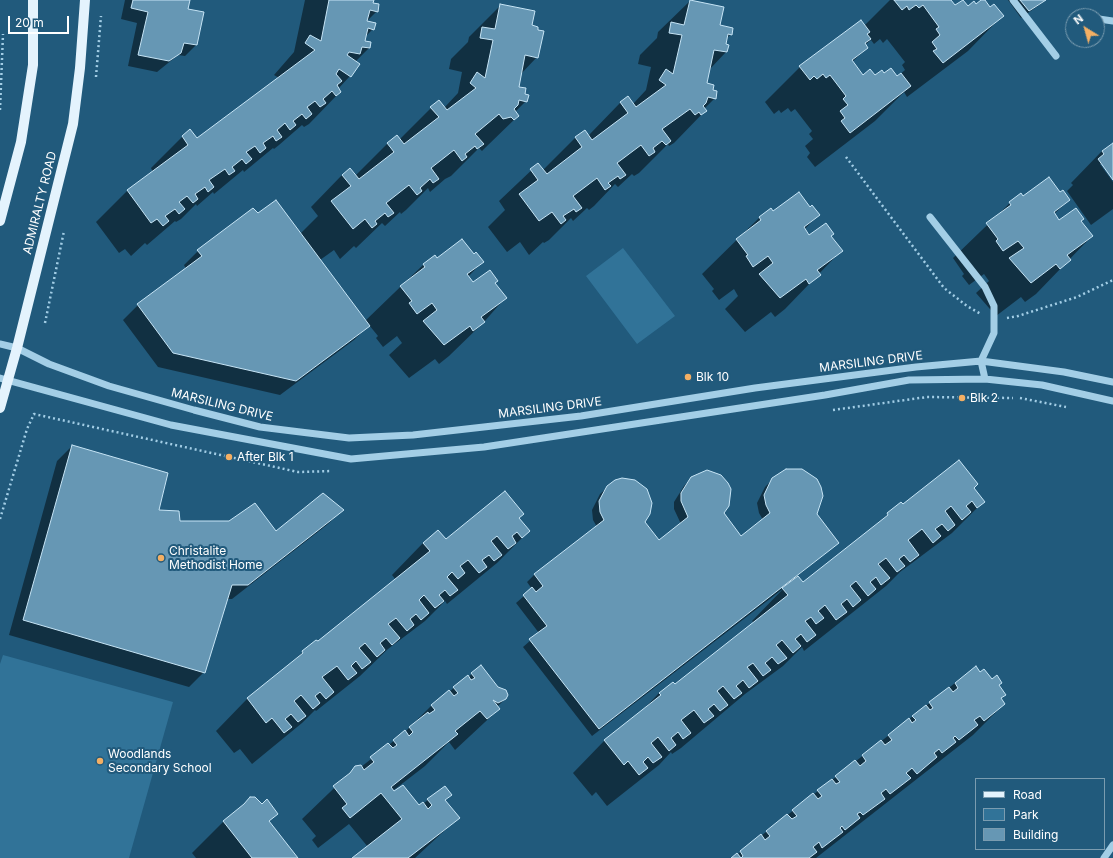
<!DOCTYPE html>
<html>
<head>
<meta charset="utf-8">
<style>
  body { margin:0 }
  #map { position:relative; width:1113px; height:858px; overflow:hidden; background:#215a7c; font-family:Inter,sans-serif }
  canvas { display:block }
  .legend { position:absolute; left:975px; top:778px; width:130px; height:72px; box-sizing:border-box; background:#215a7c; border:1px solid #7a9cb0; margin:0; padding:5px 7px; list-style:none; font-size:12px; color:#fff }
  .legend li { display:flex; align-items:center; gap:8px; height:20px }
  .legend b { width:20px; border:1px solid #7a9cb0 }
  .north { position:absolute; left:1065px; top:8px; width:40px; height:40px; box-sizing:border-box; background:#215a7c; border:1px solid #7a9cb0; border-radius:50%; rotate:323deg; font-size:11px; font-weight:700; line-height:16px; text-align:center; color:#fff }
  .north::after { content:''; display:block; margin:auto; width:14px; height:18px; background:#f3af64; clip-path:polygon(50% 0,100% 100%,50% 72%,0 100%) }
  .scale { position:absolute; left:8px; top:16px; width:61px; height:18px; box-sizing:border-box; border:2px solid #fff; border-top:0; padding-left:5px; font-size:12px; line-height:14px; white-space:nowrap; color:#fff; -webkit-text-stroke:3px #215a7c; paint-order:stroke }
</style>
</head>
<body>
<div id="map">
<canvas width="1113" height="858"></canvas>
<ul class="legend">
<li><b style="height:5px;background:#e4f3fd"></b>Road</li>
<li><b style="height:11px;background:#317398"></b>Park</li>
<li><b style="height:11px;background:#6697b4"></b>Building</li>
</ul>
<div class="north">N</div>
<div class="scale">20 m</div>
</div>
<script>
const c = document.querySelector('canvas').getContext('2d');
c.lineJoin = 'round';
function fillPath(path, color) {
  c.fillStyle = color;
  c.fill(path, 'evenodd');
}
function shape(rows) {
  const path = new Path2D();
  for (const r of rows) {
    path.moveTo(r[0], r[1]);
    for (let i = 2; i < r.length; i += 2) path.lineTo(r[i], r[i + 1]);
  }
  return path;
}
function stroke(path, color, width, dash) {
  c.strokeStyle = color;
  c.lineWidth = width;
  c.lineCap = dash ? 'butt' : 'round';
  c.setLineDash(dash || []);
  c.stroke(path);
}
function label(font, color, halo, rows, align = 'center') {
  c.font = font + ' Inter,sans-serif';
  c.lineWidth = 4;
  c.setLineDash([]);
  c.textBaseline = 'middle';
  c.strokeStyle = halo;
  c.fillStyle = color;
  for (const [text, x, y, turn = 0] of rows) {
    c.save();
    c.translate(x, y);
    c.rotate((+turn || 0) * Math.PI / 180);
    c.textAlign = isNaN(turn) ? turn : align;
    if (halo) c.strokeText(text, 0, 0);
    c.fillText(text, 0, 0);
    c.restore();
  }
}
fillPath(shape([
  [623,248,675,316,637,344,586,276],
  [3,655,173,702,129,858,0,858,0,664]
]), '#317398');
fillPath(shape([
  [125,0,189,0,187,9,203,13,196,45,185,56,178,55,157,72,128,66,137,23,121,19],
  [305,0,373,0,372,4,377,11,366,22,373,29,365,37,364,41,369,48,355,62,350,76,338,89,340,92,309,124,304,127,302,125,279,145,274,149,273,148,244,172,243,170,214,194,213,192,197,206,196,204,181,219,176,222,175,221,147,245,145,243,131,256,125,249,119,253,96,222,127,191,153,172,151,168,182,137,190,131,197,139,279,78,274,75,294,52],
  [282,119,289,126,288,128],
  [890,0,950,0,955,7,968,7,976,5,984,0,990,8,1002,16,968,51,907,97,904,92,875,121,815,167,807,157,810,153,805,146,813,139,809,134,812,131,795,109,791,112,788,108,781,113,779,110,774,114,765,102,800,67,861,21,864,26],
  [880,39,883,43,887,39,905,62,902,65,905,70,897,77,884,74,875,77,862,76,852,62,867,48,864,44,865,43,866,44,871,40,874,44],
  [1008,0,1046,0,1021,18],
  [690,1,731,34,726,39,724,45,728,46,726,52,709,70,706,84,712,91,715,98,704,109,705,111,674,143,669,146,668,144,639,173,634,176,632,174,618,187,615,184,594,206,589,210,587,208,573,221,571,218,549,240,544,243,543,242,529,255,520,242,507,252,488,227,505,210,499,201,538,164,543,170,575,138,585,132,588,136,620,103,628,98,633,104,646,90,651,67,638,64,640,55,657,38,658,32],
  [501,5,531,26,537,57,520,75,517,88,526,101,515,112,518,116,486,147,482,151,479,148,451,176,445,179,430,192,428,188,406,210,401,214,400,212,385,226,382,223,356,248,354,246,340,259,334,250,320,260,365,321,423,265,434,256,437,259,473,255,482,262,468,277,473,283,494,283,505,298,484,322,449,356,439,364,435,359,409,378,389,355,402,343,397,336,383,347,376,338,378,336,369,325,354,340,280,395,158,367,123,320,138,305,186,269,184,265,198,251,257,215,300,234,318,216,311,207,342,175,355,176,387,144,397,137,399,140,431,108,444,108,458,93,462,72,449,69,451,59,468,42,469,37],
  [1113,144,1113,179,1103,164,1100,164,1113,182,1113,209,1091,225,1067,191,1073,185,1071,183,1102,151],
  [1060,193,1069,200,1054,214,1059,221,1080,221,1092,236,1036,294,1025,302,1021,297,996,316,976,293,989,281,984,274,969,285,962,276,964,274,953,258,1010,203,1023,197],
  [809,208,818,215,804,230,809,237,841,251,785,309,775,317,771,312,745,332,725,309,738,296,734,289,719,300,712,291,714,289,702,274,759,218,770,209,773,212],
  [72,446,157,511,179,522,275,533,342,510,328,524,232,599,226,599,204,672,189,687,9,635,57,461],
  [692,478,741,537,763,520,759,513,757,503,765,487,773,479,816,515,838,543,797,576,803,584,871,530,901,503,903,506,973,488,984,501,952,533,900,572,886,586,804,651,802,647,783,666,745,694,681,748,672,754,671,752,659,765,607,806,596,792,592,796,573,773,604,741,639,714,659,693,673,683,675,685,754,623,752,621,784,588,592,736,523,647,539,633,516,603,532,589,527,582,534,575,597,527,593,520,592,510,600,494,608,487,643,522,659,542,681,524,674,509,674,502,684,486],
  [518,519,529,531,497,563,447,604,445,601,425,621,388,649,360,676,316,711,315,710,302,723,252,764,240,749,234,753,216,731,247,699,289,665,303,652,317,643,396,580,392,575,423,543,446,540],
  [980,673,998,686,1005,694,1001,699,1004,704,973,735,816,858,733,858,955,683],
  [472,674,505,699,497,707,499,709,455,750,449,742,425,766,390,793,419,807,428,800,451,795,445,800,458,818,415,858,354,858,368,847,349,824,318,848,312,840,316,836,302,819,356,767,361,767,405,732,432,705],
  [224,821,268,822,297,858,196,858,192,853]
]), '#0007');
const building = shape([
  [133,0,190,0,188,9,204,12,197,45,184,43,181,53,169,61,138,55,148,12,131,8,133,0],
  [329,0,374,0,373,3,379,4,378,12,370,10,367,21,376,23,374,30,368,28,365,41,371,42,370,48,362,47,360,54,349,52,347,55,360,64,351,77,339,69,336,74,342,81,337,85,341,92,336,96,332,91,323,99,326,103,320,107,315,101,307,107,312,114,306,119,302,114,293,121,296,125,290,130,285,123,277,130,282,137,276,141,273,136,263,143,266,148,260,153,255,146,246,152,252,159,246,164,242,159,232,167,235,171,229,175,225,169,209,180,214,187,208,192,205,187,195,194,198,199,193,203,187,196,179,202,185,209,179,214,175,209,165,216,169,221,163,226,157,219,151,223,127,190,188,145,182,136,190,129,197,138,315,50,305,43,310,35,321,41,329,0],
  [690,0,724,7,720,25,733,28,732,35,728,34,726,44,729,45,727,52,714,50,707,83,714,85,713,90,717,91,716,99,708,97,706,103,703,106,707,111,701,115,699,112,695,115,690,109,662,129,671,141,666,145,662,141,653,148,655,152,649,156,641,145,617,163,626,175,620,179,618,176,608,183,611,186,605,190,597,178,573,196,582,208,576,212,574,209,563,216,566,220,561,224,552,212,539,221,519,194,538,180,530,169,538,163,547,174,582,147,575,137,585,130,592,140,628,113,620,102,628,96,636,107,666,85,659,80,666,69,673,74,682,35,669,33,671,22,684,25,690,0],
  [894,0,951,0,955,5,963,0,968,6,974,1,976,4,981,0,985,0,990,7,994,4,1004,16,943,63,933,51,937,49,932,42,940,35,936,29,939,27,923,5,919,8,916,5,909,10,907,6,902,10,894,0],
  [1020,0,1046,0,1029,11,1020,0],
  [500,4,535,11,532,25,538,27,538,30,544,31,538,58,525,55,519,87,526,88,525,94,529,95,527,102,519,100,518,105,514,109,519,116,514,120,511,117,503,119,499,114,475,134,484,144,477,149,475,146,465,154,467,157,462,161,454,150,431,168,439,179,433,183,430,179,420,188,422,191,417,195,409,185,386,203,394,213,388,217,385,213,375,221,377,224,372,228,365,219,353,229,331,201,351,186,342,175,350,168,359,179,394,152,387,143,397,135,404,144,439,117,430,107,439,100,447,110,476,88,470,83,477,72,485,78,493,40,480,38,482,27,495,29,500,4],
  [861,20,870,32,867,34,871,39,865,43,868,48,852,60,863,75,870,69,875,75,882,70,884,73,891,68,897,76,901,73,911,86,850,133,841,121,845,118,840,111,848,105,843,99,846,96,830,75,826,78,823,74,817,79,814,76,810,80,799,66,861,20],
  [1113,143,1113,180,1098,159,1104,154,1102,151,1113,143],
  [1049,177,1060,192,1063,190,1070,200,1054,212,1059,220,1076,208,1084,219,1081,221,1093,236,1067,255,1071,260,1060,269,1056,264,1031,283,1009,258,1024,248,1018,241,1003,251,996,241,998,239,986,223,1011,205,1009,202,1021,193,1023,196,1049,177],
  [799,192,810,207,812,205,820,215,804,227,809,235,826,223,834,234,831,236,843,251,817,270,821,275,809,284,806,279,780,298,759,274,773,263,768,256,753,267,746,256,748,255,736,239,761,220,759,217,771,208,773,211,799,192],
  [276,200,370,326,296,381,173,353,137,304,202,256,197,250,253,208,258,213,276,200],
  [462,239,474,254,476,252,484,262,467,274,473,282,490,270,498,281,495,283,507,298,481,317,485,322,473,331,470,326,444,345,423,321,437,310,432,303,417,314,409,303,412,301,400,286,425,267,423,264,435,255,437,258,462,239],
  [72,445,168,473,159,510,179,511,180,521,229,521,255,503,276,531,323,493,344,510,248,585,232,585,205,673,23,620,72,445],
  [959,460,978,484,974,488,985,502,977,508,972,501,966,506,971,512,962,520,951,506,945,511,955,525,948,531,942,524,935,529,941,536,933,543,922,529,908,540,919,555,910,562,904,555,899,559,905,566,897,572,886,558,878,564,890,578,881,585,876,577,870,582,876,589,868,596,856,581,850,586,861,600,853,607,847,599,841,604,847,612,836,620,825,605,818,611,824,618,816,624,811,617,805,621,816,635,807,642,801,634,795,639,801,646,793,653,782,640,776,645,787,658,778,664,772,657,765,663,771,670,763,676,753,663,747,667,758,681,749,688,743,680,736,686,742,693,734,699,723,686,717,691,728,705,720,711,714,704,708,709,714,716,704,723,694,710,681,720,691,733,683,739,678,732,671,738,676,745,669,751,658,737,651,743,662,757,653,763,648,757,643,762,648,768,639,775,628,761,624,765,604,740,661,695,659,693,673,682,675,684,788,595,782,588,798,576,803,582,888,515,887,513,901,502,903,504,959,460],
  [786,469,802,469,817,479,821,487,823,496,817,514,839,543,599,729,529,639,547,626,523,595,532,587,536,592,543,586,534,574,604,520,600,512,599,501,607,486,615,480,622,478,635,480,647,489,652,503,650,514,645,522,659,540,688,517,681,501,681,493,691,477,707,470,721,475,728,483,731,489,729,506,724,513,741,536,770,513,766,505,764,495,772,478,786,469],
  [505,491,524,514,519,518,530,531,522,538,517,532,512,536,516,543,508,549,497,536,491,541,502,555,494,561,489,555,482,560,487,567,479,573,468,560,460,566,465,573,458,579,452,572,447,577,458,590,450,596,445,590,439,595,444,601,435,608,424,595,419,600,429,613,421,620,416,614,410,619,414,625,407,631,396,618,388,624,400,638,392,645,386,638,380,643,385,650,377,657,365,643,359,648,371,662,362,669,356,661,351,666,357,673,348,680,337,666,322,677,334,692,326,699,320,692,315,696,320,703,313,709,301,695,294,701,306,716,298,722,291,714,285,719,292,727,284,733,272,718,266,723,247,698,303,653,302,651,316,640,318,641,430,551,423,543,438,530,446,539,505,491],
  [481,665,498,687,506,690,508,695,506,699,498,703,493,700,500,709,487,719,480,711,455,731,458,734,391,787,394,791,403,785,419,805,423,802,428,809,432,805,427,799,445,786,452,795,445,800,460,818,408,858,352,858,402,819,381,793,350,818,342,808,347,804,333,786,350,773,355,766,361,765,364,770,374,762,370,757,388,743,393,748,397,745,393,740,405,730,409,736,413,732,409,727,428,712,429,714,435,710,431,705,449,690,454,696,458,693,453,687,468,675,471,680,475,678,471,673,481,665],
  [976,666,980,672,984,669,992,679,997,675,1002,683,999,685,1006,695,1001,698,1005,704,984,721,980,716,974,720,978,725,959,740,955,736,953,738,956,742,942,753,939,749,934,753,937,757,917,774,912,768,906,773,911,778,890,794,886,789,881,793,885,799,863,815,860,812,857,814,860,818,845,830,842,826,840,828,843,832,822,848,819,842,813,847,817,852,809,858,731,858,737,853,741,858,743,856,740,851,761,834,765,840,770,836,766,831,787,814,792,819,797,816,792,810,813,793,818,799,822,796,817,790,832,779,836,784,840,782,835,776,855,760,860,766,866,761,862,755,881,740,885,745,892,740,888,735,909,718,912,723,916,720,912,716,926,705,930,710,933,708,929,702,949,687,953,692,958,688,955,683,976,666],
  [250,797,255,797,262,804,267,799,278,814,269,821,298,858,252,858,223,821,244,804,250,797]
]);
fillPath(building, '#6697b4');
stroke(building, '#c6e4f5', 1);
stroke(shape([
  [96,77,101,16],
  [0,110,3,34],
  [846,157,944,288,967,306,981,314],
  [1007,318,1018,316,1077,297,1113,280],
  [45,323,64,231],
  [1020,398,1066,407],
  [833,410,927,397,1013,398],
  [0,519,27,429,34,414,298,472,332,471]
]), '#a3cee6', 2.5, [2, 3]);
stroke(shape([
  [1013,0,1056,56],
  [1099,19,1113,21],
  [930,217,985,287,994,306,994,333,981,361,985,379],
  [0,344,17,348,49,364,109,386,194,410,260,427,349,438,413,435,581,416,755,388,916,367,981,361,1064,372,1113,382],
  [0,378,171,425,351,459,484,447,825,395,909,380,985,379,1042,385,1113,401],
  [1104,858,1113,845]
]), '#a3cee6', 7);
stroke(shape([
  [0,221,21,142,33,65,33,0],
  [0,408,17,348,73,124,80,68,85,0]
]), '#e4f3fd', 10);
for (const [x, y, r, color] of [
  [688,377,4,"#f3af64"],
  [962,398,4,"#f3af64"],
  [229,457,4,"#f3af64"],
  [161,558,4,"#f3af64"],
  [100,761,4,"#f3af64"]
]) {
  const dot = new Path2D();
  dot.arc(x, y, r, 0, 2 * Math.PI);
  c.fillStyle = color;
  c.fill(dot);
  stroke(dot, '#215a7c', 1.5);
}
label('12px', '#fff', '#215a7c', [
  ["ADMIRALTY ROAD",40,203,-76],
  ["MARSILING DRIVE",871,362,-7],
  ["MARSILING DRIVE",222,405,14],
  ["MARSILING DRIVE",550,408,-7]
]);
label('12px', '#fff', '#215a7c', [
  ["Blk 10",696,377],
  ["Blk 2",970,398],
  ["After Blk 1",237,457],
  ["Christalite",169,551],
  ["Methodist Home",169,565],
  ["Woodlands",108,754],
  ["Secondary School",108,768]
], 'left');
</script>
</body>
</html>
